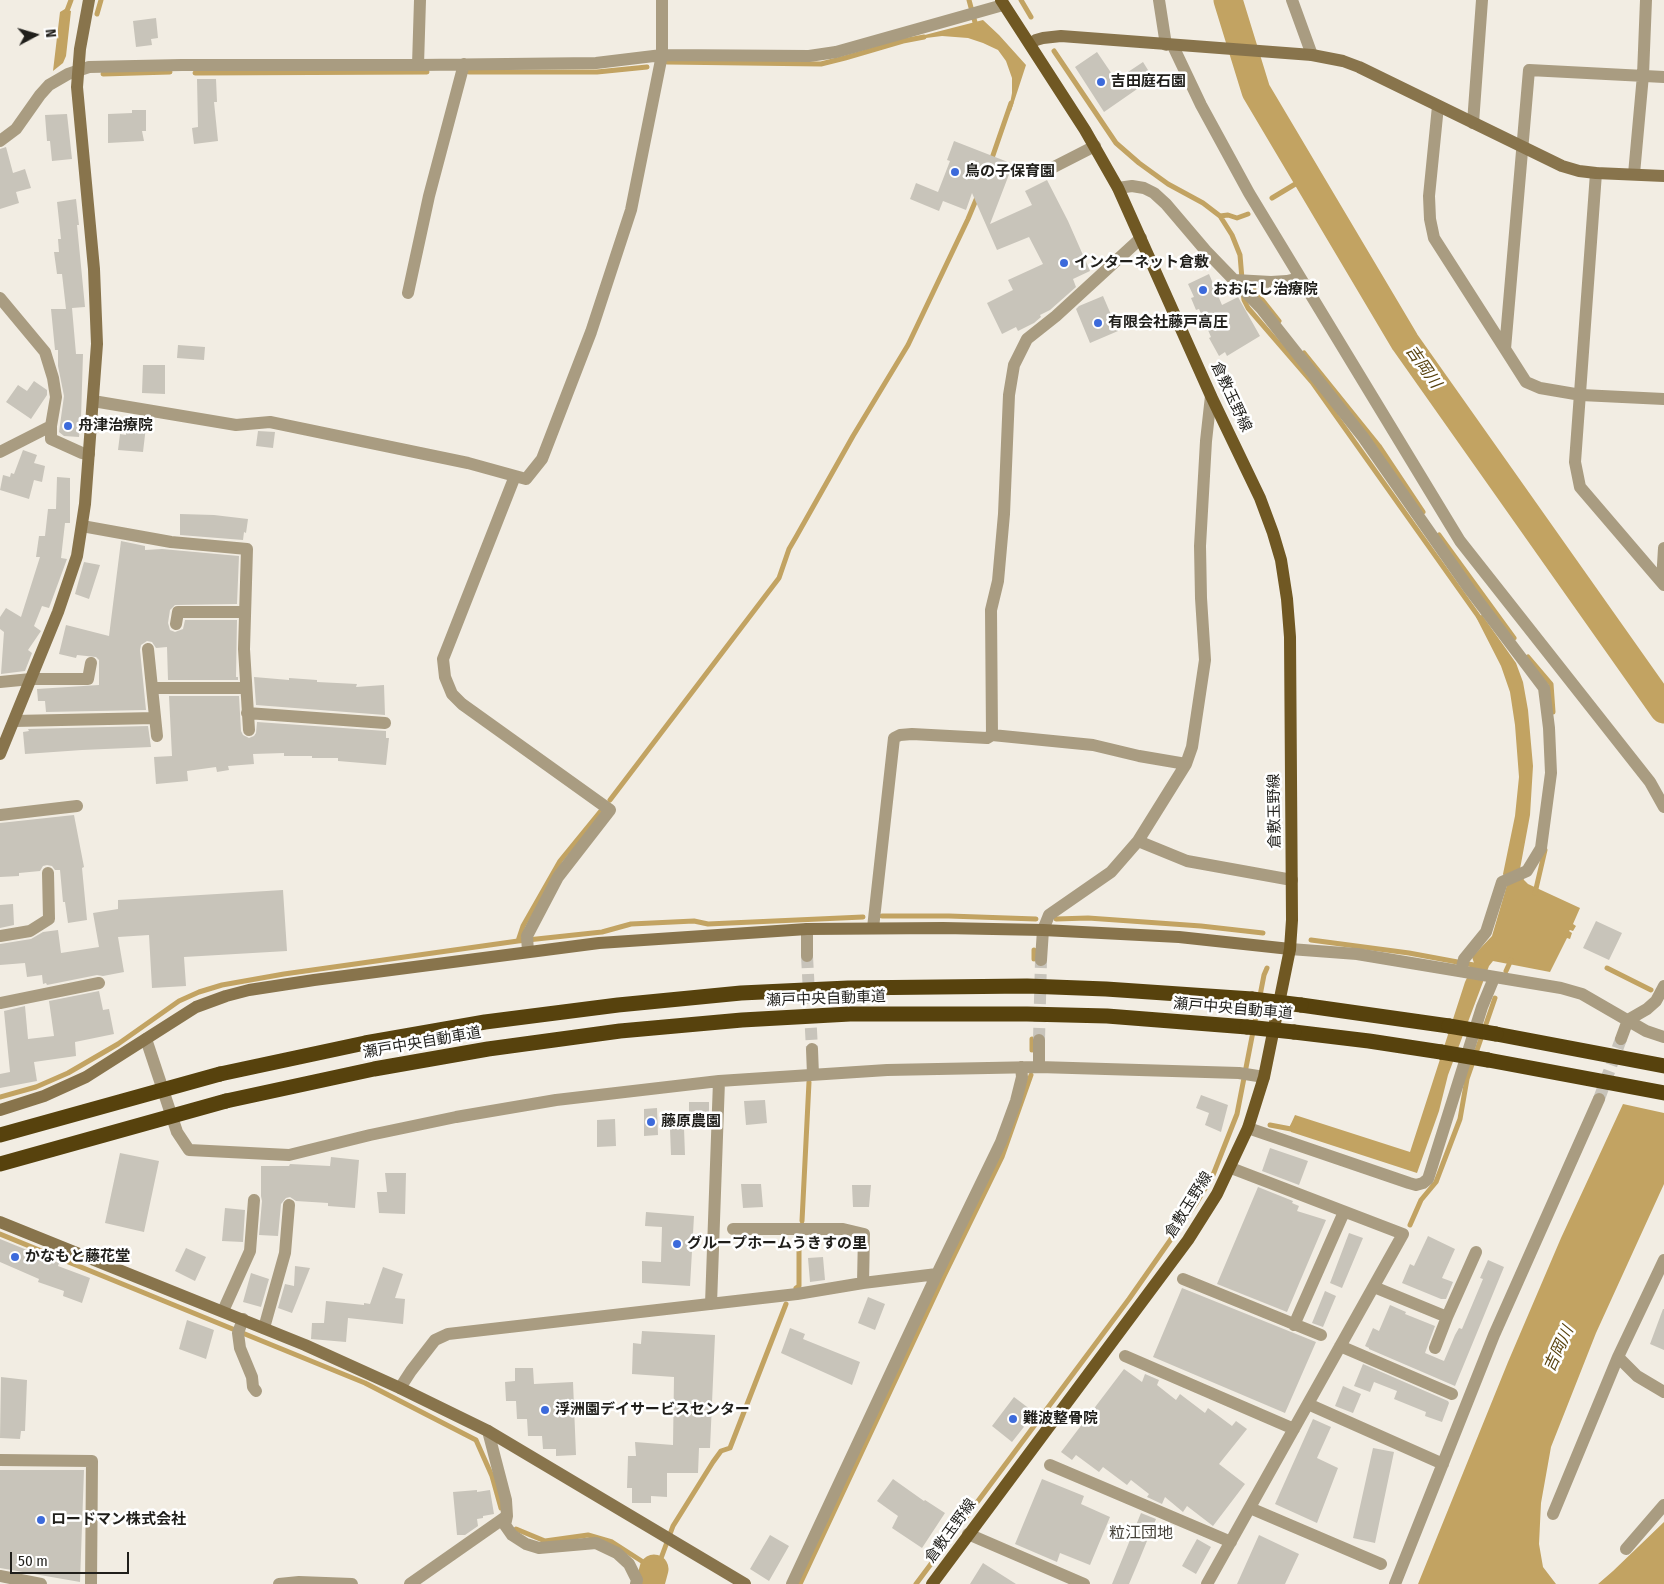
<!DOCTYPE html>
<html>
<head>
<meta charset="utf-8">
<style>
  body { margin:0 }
  #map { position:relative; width:1664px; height:1584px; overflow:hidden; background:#f2ede3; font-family:"Fira Sans Condensed",sans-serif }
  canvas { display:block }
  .north { position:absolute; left:10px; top:10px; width:50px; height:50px; -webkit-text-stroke:4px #fff; paint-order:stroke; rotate:84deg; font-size:14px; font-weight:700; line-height:20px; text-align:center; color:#201f1b }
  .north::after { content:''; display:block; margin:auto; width:18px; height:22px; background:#201f1b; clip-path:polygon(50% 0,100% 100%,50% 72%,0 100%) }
  .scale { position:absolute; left:10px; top:1552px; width:119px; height:22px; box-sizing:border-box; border:2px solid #201f1b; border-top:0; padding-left:6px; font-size:15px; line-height:18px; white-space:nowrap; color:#201f1b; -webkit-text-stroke:4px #fff; paint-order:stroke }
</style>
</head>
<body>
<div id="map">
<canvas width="1664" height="1584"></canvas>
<div class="north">N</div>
<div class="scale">50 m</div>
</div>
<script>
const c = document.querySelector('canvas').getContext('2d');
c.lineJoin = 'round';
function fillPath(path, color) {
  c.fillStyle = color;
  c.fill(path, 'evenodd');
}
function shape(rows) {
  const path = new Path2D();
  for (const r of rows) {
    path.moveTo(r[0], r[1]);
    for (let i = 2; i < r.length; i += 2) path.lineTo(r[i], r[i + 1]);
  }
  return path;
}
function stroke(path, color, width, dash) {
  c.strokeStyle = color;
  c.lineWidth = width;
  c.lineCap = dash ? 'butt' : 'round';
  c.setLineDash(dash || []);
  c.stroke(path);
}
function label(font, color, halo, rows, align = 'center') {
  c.font = font + ' "Fira Sans Condensed","Noto Sans JP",sans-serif';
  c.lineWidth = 5;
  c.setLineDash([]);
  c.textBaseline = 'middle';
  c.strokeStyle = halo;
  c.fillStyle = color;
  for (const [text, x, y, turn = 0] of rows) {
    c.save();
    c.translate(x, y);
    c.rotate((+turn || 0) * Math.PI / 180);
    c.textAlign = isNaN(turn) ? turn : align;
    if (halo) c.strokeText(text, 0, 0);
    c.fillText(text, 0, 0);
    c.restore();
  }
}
fillPath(shape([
  [65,9,71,11,66,56,63,63,53,71,60,12],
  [983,20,999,35,1026,65,1011,111,1009,109,1012,93,1012,78,1006,61,998,50,983,43,968,38,942,36,918,39,917,37],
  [1482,615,1516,663,1523,682,1528,710,1533,766,1530,815,1520,869,1524,880,1528,884,1580,908,1573,924,1576,926,1573,931,1570,930,1569,931,1572,933,1570,939,1567,938,1550,972,1493,961,1489,966,1448,1075,1439,1111,1417,1173,1291,1132,1290,1126,1295,1115,1410,1152,1465,982,1474,963,1472,957,1492,936,1507,885,1503,874,1515,816,1519,777,1515,725,1510,692,1501,666,1476,617],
  [1623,1104,1664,1113,1664,1184,1596,1333,1551,1447,1541,1503,1539,1544,1543,1567,1556,1584,1418,1584,1508,1362,1561,1238],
  [1664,1522,1664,1584,1598,1584,1613,1571]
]), '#c2a362');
stroke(shape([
  [969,0,976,26,978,27],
  [1021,0,1031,17],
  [97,14,101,0],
  [65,16,71,0],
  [1054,51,1116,143,1139,163,1168,184,1203,203,1220,216,1232,235,1240,255,1242,279],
  [667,62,821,64,845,58,903,41,924,37],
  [469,72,597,72,647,67],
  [195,73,427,72],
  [103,74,170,72],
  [991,161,1011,103],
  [1272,198,1307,177],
  [1220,216,1228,215,1237,218,1248,214],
  [1248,282,1279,321],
  [1243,293,1244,300,1248,308,1312,382,1481,620],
  [1304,353,1379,446,1423,512],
  [1439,535,1514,638],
  [1528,657,1551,684,1553,712],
  [610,800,779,578,789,549,796,537,853,436,908,345,968,219,978,195],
  [1535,893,1545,850],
  [882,916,949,916,1036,919],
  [1056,919,1088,918,1201,926,1263,933],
  [1311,940,1409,953,1479,966],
  [518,941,523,926,560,861,600,812],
  [1034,959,1034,950],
  [1607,968,1651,990],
  [1506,971,1511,960],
  [1032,1050,1032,1039],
  [0,1097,36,1087,68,1073,118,1044,179,1001,199,992,222,985,284,974,518,941,602,932,631,924,694,921,708,924,863,917],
  [1270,1125,1291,1129,1293,1126],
  [802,1221,809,1082],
  [1410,1225,1421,1200,1436,1182,1460,1119,1467,1079,1495,998],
  [0,1234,365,1383,476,1440,492,1476,501,1508],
  [796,1288,799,1286,799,1235],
  [516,1529,545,1541,588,1535,612,1542,654,1569,660,1561,673,1526,713,1462,721,1451,730,1448,786,1304],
  [800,1584,944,1276,1002,1157,1031,1075],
  [916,1584,1129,1299,1197,1202,1213,1175,1237,1114,1264,975,1267,968]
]), '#c2a362', 5);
stroke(shape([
  [1228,0,1256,91,1405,342,1664,709],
  [650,1584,654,1569]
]), '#c2a362', 29);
fillPath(shape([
  [156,18,158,38,151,39,152,45,136,47,133,21],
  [1097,52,1116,80,1143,62,1153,78,1104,112,1075,67],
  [197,79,216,79,217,102,214,102,218,141,194,144,192,128,198,127],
  [132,110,146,110,146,131,142,131,144,141,108,143,108,114,132,113],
  [67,114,72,159,52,161,50,141,47,141,45,115],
  [954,141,1013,164,990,224,1032,205,1025,191,1047,180,1068,221,1090,271,1073,279,1076,287,1050,310,1040,315,1041,317,1034,323,1018,331,1016,327,1002,334,987,303,1013,290,1008,280,1043,264,1029,237,997,250,972,193,966,210,943,201,939,211,910,199,916,183,938,192,950,161,947,160],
  [6,147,13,173,25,169,31,188,16,192,19,203,0,209,0,149],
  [76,199,79,225,77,225,85,307,72,308,76,354,83,354,81,418,79,437,64,436,59,432,64,396,58,366,58,350,55,350,51,309,66,309,62,274,57,274,54,252,59,252,58,239,61,239,57,202],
  [1209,274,1222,305,1238,297,1260,336,1227,356,1225,352,1219,356,1209,338,1211,337,1199,309,1196,310,1191,298,1194,297,1188,284],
  [1103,296,1118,331,1090,343,1076,309,1079,306],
  [178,345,205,347,204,360,177,358],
  [143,365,165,365,165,394,142,393],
  [34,381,47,390,47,395,31,419,6,402,18,385,27,391],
  [128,416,147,418,143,452,118,450,120,434,126,435],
  [258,431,275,432,273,448,256,446],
  [23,450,37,455,34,463,45,466,42,482,34,480,29,499,0,490,3,475,10,477,11,473,14,474],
  [57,477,70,478,70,523,65,523,61,558,67,559,49,608,42,606,34,626,41,631,28,650,32,653,25,671,1,674,4,632,0,629,0,617,6,608,21,617,40,557,36,557,39,536,45,536,48,509,56,509],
  [180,514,214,515,248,519,246,533,244,532,243,540,180,535],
  [121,541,145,546,145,550,162,549,239,556,237,604,175,605,170,610,168,623,170,630,175,632,183,629,185,620,237,620,236,677,238,677,238,680,168,680,167,647,156,648,152,642,147,641,141,645,140,650,146,710,46,712,45,701,38,701,37,689,99,685,99,660,96,657,77,655,76,658,59,654,66,625,109,636],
  [84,562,100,565,89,599,75,594],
  [254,677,289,680,289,678,317,680,317,682,357,684,356,687,384,685,385,715,256,705],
  [169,696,239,696,241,731,243,735,249,738,254,736,256,733,257,722,386,731,386,738,389,738,386,765,338,761,338,758,312,758,312,756,284,756,284,753,253,754,254,764,228,766,229,770,217,772,216,767,187,771,188,781,156,784,154,757,172,756],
  [148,726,151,747,82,750,25,754,23,732,29,731,28,729],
  [74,815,84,867,82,868,87,920,68,923,65,902,63,902,60,870,55,870,52,866,47,865,43,866,40,871,19,873,19,876,0,877,0,823],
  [283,890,287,951,184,957,186,986,152,988,149,935,118,937,124,972,103,976,97,975,47,985,46,983,43,984,42,975,27,977,25,963,0,965,0,944,31,939,43,932,58,930,61,953,99,947,93,913,118,909,118,900],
  [13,904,14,925,0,928,0,905],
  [1596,921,1622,933,1609,960,1583,948],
  [99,991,103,1010,109,1009,114,1034,75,1042,76,1056,34,1062,37,1081,0,1088,0,1074,10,1072,4,1011,25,1006,28,1039,54,1036,49,1001],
  [1201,1095,1228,1105,1221,1132,1205,1125,1209,1113,1196,1108],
  [765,1100,767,1123,746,1125,744,1101],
  [689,1102,709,1102,709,1129,689,1128],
  [657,1108,658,1135,644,1136,644,1109],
  [615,1119,616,1146,597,1147,597,1120],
  [684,1128,685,1155,671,1155,670,1129],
  [1270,1148,1308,1161,1299,1185,1262,1171],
  [120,1153,159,1161,144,1232,105,1223],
  [331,1157,359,1160,355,1208,328,1206,328,1203,296,1201,290,1197,286,1198,281,1204,278,1236,259,1235,262,1201,261,1196,261,1166,289,1166,290,1164,330,1166],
  [385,1173,406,1173,405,1214,379,1213,377,1192,387,1192],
  [741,1184,761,1184,763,1207,743,1208],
  [852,1185,871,1185,869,1207,853,1207],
  [1258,1187,1293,1201,1292,1203,1299,1206,1297,1211,1326,1220,1287,1312,1217,1284],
  [225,1208,245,1210,243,1242,222,1241],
  [646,1212,694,1216,690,1286,642,1283,642,1261,661,1262,662,1227,645,1226],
  [1349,1233,1363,1238,1342,1288,1330,1283],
  [1428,1236,1455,1249,1442,1278,1453,1282,1446,1299,1441,1299,1402,1283,1410,1264,1414,1266],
  [0,1239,59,1263,58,1266,90,1278,82,1303,63,1296,64,1291,38,1282,39,1279,0,1262],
  [186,1248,206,1257,195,1281,175,1271],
  [823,1257,825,1280,810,1282,808,1258],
  [1488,1260,1504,1267,1455,1386,1369,1349,1369,1348,1365,1346,1373,1328,1379,1331,1390,1305,1406,1312,1405,1314,1435,1326,1425,1353,1444,1361,1455,1335,1459,1328,1462,1329,1483,1279,1480,1278],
  [295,1266,310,1268,292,1313,278,1308,285,1284,294,1286],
  [383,1267,403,1274,395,1298,405,1299,403,1324,348,1318,346,1342,311,1339,312,1323,324,1323,326,1301,364,1305,364,1303,370,1304],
  [251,1273,269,1279,261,1307,243,1302],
  [1182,1288,1316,1342,1285,1413,1153,1357],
  [1325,1291,1336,1296,1323,1327,1312,1323],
  [868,1297,885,1304,875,1330,858,1323],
  [1663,1309,1664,1309,1664,1350,1650,1344],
  [187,1320,214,1330,206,1359,179,1349],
  [790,1328,805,1334,803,1339,860,1362,852,1385,781,1353],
  [642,1331,715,1335,710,1448,699,1448,698,1473,667,1473,667,1497,651,1496,651,1503,632,1503,632,1488,627,1488,628,1456,636,1456,635,1442,673,1445,674,1377,632,1374,633,1343,641,1344],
  [1363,1364,1448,1401,1449,1403,1442,1422,1425,1416,1426,1412,1394,1399,1397,1391,1374,1382,1370,1392,1354,1386],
  [515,1368,533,1368,534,1384,573,1382,576,1455,556,1456,556,1449,543,1449,542,1436,528,1436,527,1419,517,1419,516,1401,506,1401,505,1382,515,1381],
  [1124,1369,1142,1382,1145,1374,1159,1380,1157,1385,1176,1400,1180,1394,1205,1413,1208,1408,1232,1426,1236,1421,1247,1429,1219,1464,1245,1484,1213,1526,1187,1506,1183,1512,1165,1497,1162,1504,1147,1497,1149,1494,1131,1480,1127,1485,1103,1467,1099,1472,1076,1455,1072,1460,1061,1452],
  [1,1377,27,1380,25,1431,21,1431,20,1439,0,1438],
  [1343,1386,1361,1394,1353,1413,1335,1406],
  [1014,1397,1035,1413,1012,1442,992,1426],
  [1313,1419,1331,1427,1317,1458,1338,1468,1317,1523,1275,1504],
  [1373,1448,1394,1452,1375,1543,1353,1538],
  [0,1470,84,1470,80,1582,0,1568],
  [893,1479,924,1501,925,1500,945,1513,922,1548,892,1528,898,1516,877,1501],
  [1042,1479,1084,1496,1081,1504,1110,1517,1090,1565,1060,1553,1057,1562,1015,1544],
  [477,1490,477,1492,490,1490,494,1514,483,1516,483,1518,477,1519,478,1526,465,1535,457,1535,453,1492],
  [1141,1513,1156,1519,1140,1558,1129,1584,1112,1584],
  [770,1535,789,1546,769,1581,750,1569],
  [1259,1535,1299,1554,1285,1584,1237,1584],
  [1197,1539,1211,1547,1196,1574,1182,1566],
  [983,1563,1016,1584,970,1584]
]), '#c8c4ba');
stroke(shape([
  [807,956,812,1049],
  [1039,1040,1041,960],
  [1599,1099,1621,1039]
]), '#c8c4bb', 12, [12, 6]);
stroke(shape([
  [1159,0,1166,45],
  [1292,0,1312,55],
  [1173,46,1201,105,1249,193,1460,541,1650,782,1664,807],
  [418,65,420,0],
  [1664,77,1529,70,1505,349,1526,382,1540,388,1581,395,1664,399],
  [1438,106,1429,196,1430,219,1434,238,1505,349],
  [1473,123,1482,0],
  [0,141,16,129,40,95,49,85,68,74,89,67,182,65,418,65,596,63,662,55,809,56,836,52,1003,5],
  [1036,170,1048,170,1095,146],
  [1596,173,1575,462,1580,487,1664,585],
  [1634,174,1643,75,1646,0],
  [1118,188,1132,186,1144,188,1154,193,1166,204,1206,251,1261,308,1363,437,1470,590,1544,688,1549,728,1551,773,1541,848,1527,871,1502,882,1486,932,1464,959,1461,971],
  [1141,238,1056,316,1027,339,1014,365,1009,395,1004,514,998,581,991,610,992,735,1093,745,1139,756,1186,764],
  [1235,280,1271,282,1287,281,1300,278],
  [408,293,429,196,464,64],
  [0,298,45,352,53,378,56,397,51,426,51,439,82,453,89,454],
  [93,401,236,425,270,422,468,463,526,479,542,459,591,332,631,210,662,55,662,0],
  [0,452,51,426],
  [515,476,443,659,445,677,452,694,462,704,610,810,558,877,527,936,528,952],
  [82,526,171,542,247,549,244,649,249,730],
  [1662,582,1664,548],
  [176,624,178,612,245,612],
  [148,649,157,736],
  [0,682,31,679,88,679,91,663],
  [152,688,246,688],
  [247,713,385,723],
  [14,721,155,718],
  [0,815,77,806],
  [1138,841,1187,861,1292,880],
  [873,928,894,738,900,735,912,734,987,738,992,735],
  [807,929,807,956],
  [0,936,30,931,49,919,48,873],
  [1290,949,1357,954,1561,988,1582,994,1646,1031,1664,1037],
  [1041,960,1043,930,1049,915,1111,872,1138,841,1186,764,1192,747,1205,660,1201,598,1200,546,1206,441,1211,396],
  [0,1003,99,983],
  [146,1039,177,1132,189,1150,289,1155,370,1135,456,1117,556,1100,719,1081,887,1070,1039,1067,1239,1073,1264,1077],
  [1621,1039,1628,1020,1647,1009,1656,1001,1664,986],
  [812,1049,813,1075],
  [1039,1067,1039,1040],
  [1248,1128,1409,1183,1416,1185,1423,1183,1428,1179,1482,1007,1494,978],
  [733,1229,843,1229,864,1234,863,1283],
  [1183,1279,1321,1335],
  [1374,1287,1447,1317],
  [711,1304,719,1081],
  [223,1311,250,1251,254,1200],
  [243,1319,238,1333,240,1348,252,1377,253,1387,256,1391],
  [1294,1325,1344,1212],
  [264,1328,285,1253,289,1205],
  [1340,1346,1452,1394],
  [1435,1348,1447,1317,1476,1252],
  [1125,1356,1294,1429],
  [1618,1357,1637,1376,1664,1392],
  [400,1388,411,1371,435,1340,448,1334,797,1294,863,1283,937,1274],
  [1308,1404,1443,1464],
  [488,1431,506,1500,507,1516,505,1525,512,1535,526,1544,539,1548,596,1543,617,1553,629,1564,637,1580,636,1584],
  [0,1460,92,1461,91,1584],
  [1050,1465,1231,1542],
  [1250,1508,1381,1564],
  [1553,1514,1618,1357,1664,1260],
  [968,1534,1084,1584],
  [1626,1549,1664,1505],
  [0,1576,41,1584],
  [279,1584,299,1582,352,1584],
  [410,1584,507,1516],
  [792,1584,937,1274,1001,1142,1016,1101,1022,1077,1021,1067],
  [1207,1584,1403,1234,1231,1168],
  [1395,1584,1494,1335,1599,1099]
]), '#a99c81', 12);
stroke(shape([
  [1030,44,1036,40,1043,38,1061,36,1312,55,1343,61,1359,67,1562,166,1579,171,1596,173,1664,176],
  [0,754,58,612,77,556,85,504,97,344,94,269,77,87,80,49,89,0],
  [0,1110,44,1096,86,1077,196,1007,226,996,249,990,314,980,599,943,807,929,943,928,1043,930,1179,937,1290,949],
  [0,1222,305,1345,400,1388,488,1431,745,1584]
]), '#88744c', 12);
stroke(shape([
  [932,1584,1188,1240,1217,1194,1248,1128,1264,1077,1290,949,1292,920,1290,637,1287,599,1281,560,1273,533,1260,498,1211,396,1118,188,1085,130,1001,0]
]), '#705823', 12);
stroke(shape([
  [1301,1005,1449,1026],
  [1294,1032,1369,1041,1441,1052],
  [1496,1034,1664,1066],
  [1488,1060,1664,1093],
  [220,1074,365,1043,485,1022,618,1005,741,993,848,988,1027,986,1106,989,1252,999],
  [226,1101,374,1069,488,1049,620,1031,742,1020,850,1014,1027,1014,1107,1016,1247,1027]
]), '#57420d', 15);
stroke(shape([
  [1252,999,1301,1005],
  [1449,1026,1496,1034],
  [1247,1027,1294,1032],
  [1441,1052,1488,1060],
  [0,1135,220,1074],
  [0,1164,226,1101]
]), '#57420d', 15);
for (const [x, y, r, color] of [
  [1101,82,5,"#3c6adb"],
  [955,172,5,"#3c6adb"],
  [1064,263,5,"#3c6adb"],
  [1203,290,5,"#3c6adb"],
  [1098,323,5,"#3c6adb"],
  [68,426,5,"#3c6adb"],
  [651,1122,5,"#3c6adb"],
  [677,1244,5,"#3c6adb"],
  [15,1257,5,"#3c6adb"],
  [545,1410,5,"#3c6adb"],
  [1013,1419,5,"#3c6adb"],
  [41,1520,5,"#3c6adb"]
]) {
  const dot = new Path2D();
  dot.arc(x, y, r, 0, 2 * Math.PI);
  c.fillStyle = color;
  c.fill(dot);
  stroke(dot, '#fff', 2);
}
label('bold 15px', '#201f1b', '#fff', [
  ["吉田庭石園",1111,82],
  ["鳥の子保育園",965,172],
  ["インターネット倉敷",1074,263],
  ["おおにし治療院",1213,290],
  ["有限会社藤戸高圧",1108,323],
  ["舟津治療院",78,426],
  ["藤原農園",661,1122],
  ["グループホームうきすの里",687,1244],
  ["かなもと藤花堂",25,1257],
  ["浮洲園デイサービスセンター",555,1410],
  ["難波整骨院",1023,1419],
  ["ロードマン株式会社",51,1520]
], 'left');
label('15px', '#201f1b', '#fff', [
  ["倉敷玉野線",1231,397,65],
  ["倉敷玉野線",1275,811,-91],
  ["瀬戸中央自動車道",826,999,-2],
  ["瀬戸中央自動車道",1233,1009,5],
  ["瀬戸中央自動車道",422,1043,-10],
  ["倉敷玉野線",1189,1205,-58],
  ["倉敷玉野線",951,1531,-54]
]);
label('italic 16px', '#58420e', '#fff', [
  ["吉岡川",1423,367,55],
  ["吉岡川",1559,1349,-65]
]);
label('16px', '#444038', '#fff', [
  ["粒江団地",1141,1534]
]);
</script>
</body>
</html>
